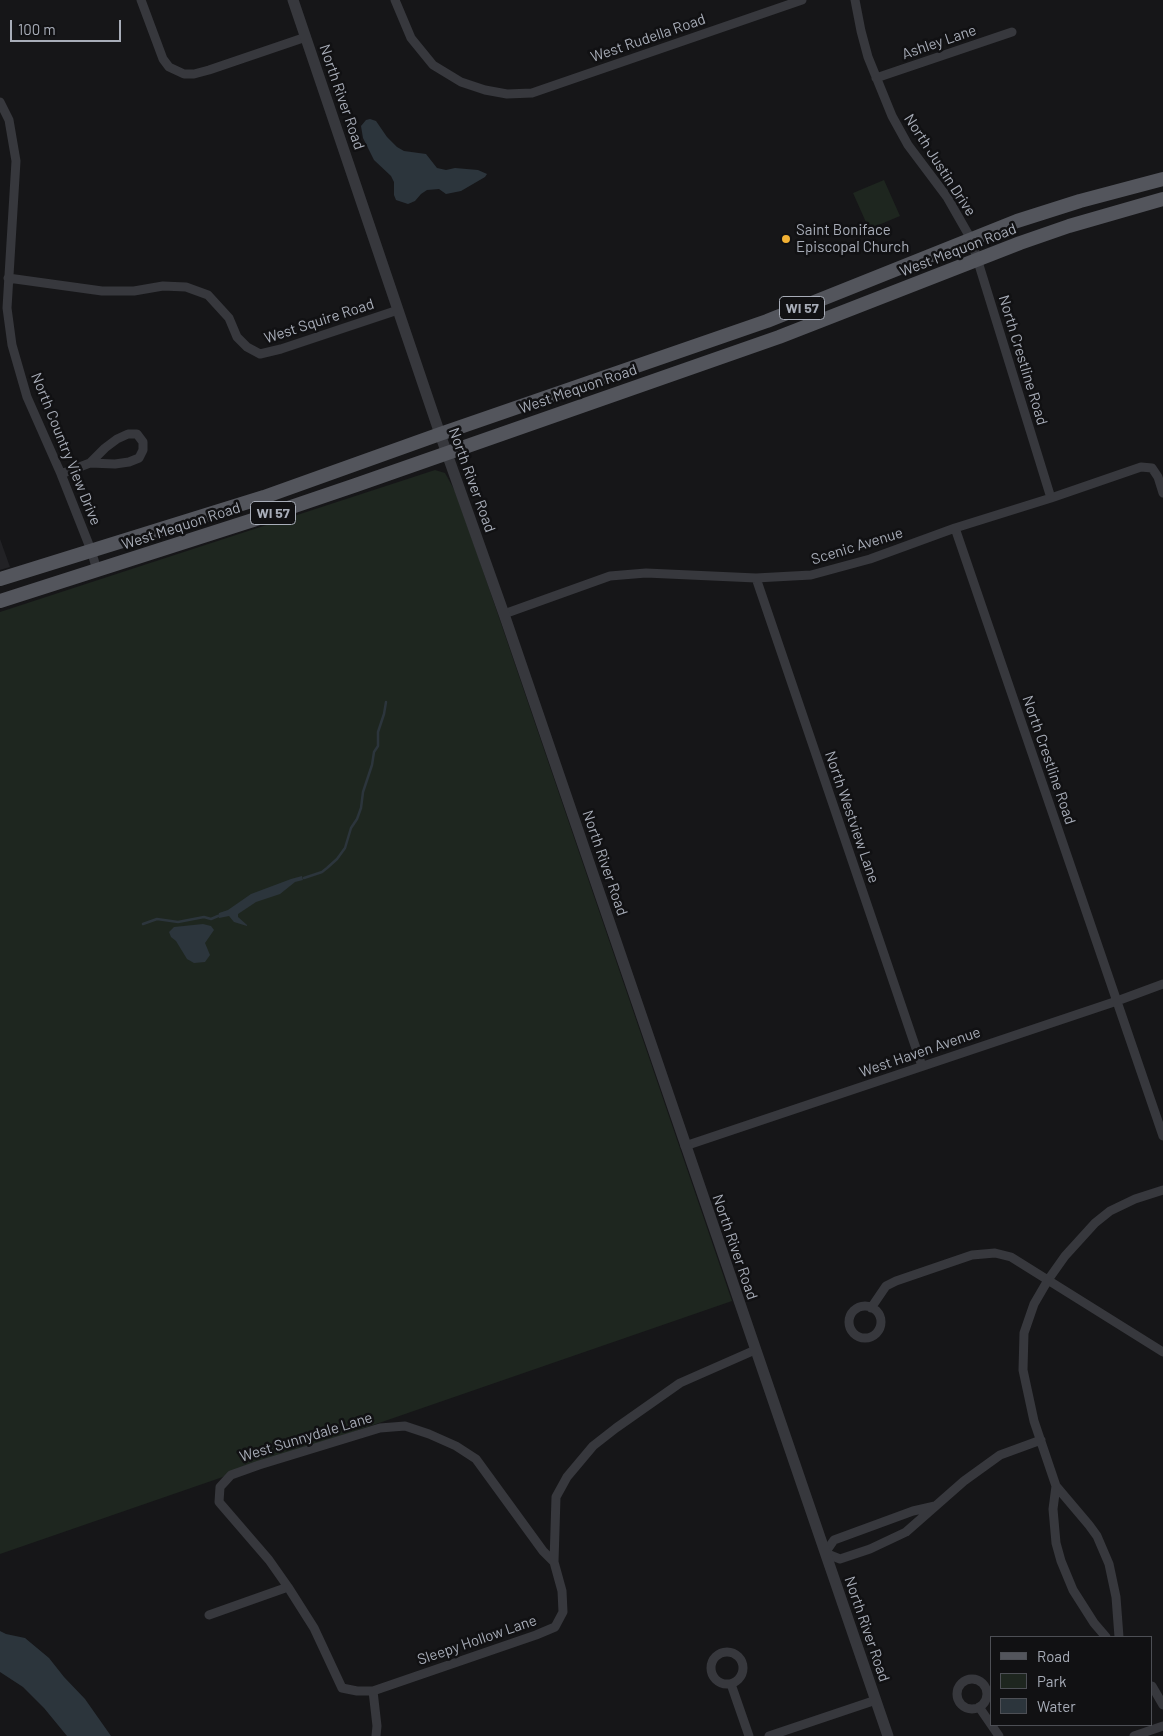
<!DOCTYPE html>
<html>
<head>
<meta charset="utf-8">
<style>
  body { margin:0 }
  #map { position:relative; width:1163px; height:1736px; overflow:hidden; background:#161618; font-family:Barlow,sans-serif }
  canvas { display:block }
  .legend { position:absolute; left:990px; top:1636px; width:162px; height:90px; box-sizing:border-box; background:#111113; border:1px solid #4d4f55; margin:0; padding:6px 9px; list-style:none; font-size:15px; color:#a8adb8 }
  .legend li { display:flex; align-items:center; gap:10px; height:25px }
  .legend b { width:25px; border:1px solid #4d4f55 }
  .scale { position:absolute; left:10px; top:20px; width:111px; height:22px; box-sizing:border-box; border:2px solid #a8adb8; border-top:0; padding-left:6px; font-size:15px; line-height:18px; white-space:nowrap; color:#a8adb8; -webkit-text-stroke:4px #111113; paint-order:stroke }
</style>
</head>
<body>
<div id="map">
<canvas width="1163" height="1736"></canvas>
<ul class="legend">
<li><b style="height:6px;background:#53555c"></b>Road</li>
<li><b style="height:14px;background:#1e261f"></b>Park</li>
<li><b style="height:14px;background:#2c353c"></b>Water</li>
</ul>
<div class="scale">100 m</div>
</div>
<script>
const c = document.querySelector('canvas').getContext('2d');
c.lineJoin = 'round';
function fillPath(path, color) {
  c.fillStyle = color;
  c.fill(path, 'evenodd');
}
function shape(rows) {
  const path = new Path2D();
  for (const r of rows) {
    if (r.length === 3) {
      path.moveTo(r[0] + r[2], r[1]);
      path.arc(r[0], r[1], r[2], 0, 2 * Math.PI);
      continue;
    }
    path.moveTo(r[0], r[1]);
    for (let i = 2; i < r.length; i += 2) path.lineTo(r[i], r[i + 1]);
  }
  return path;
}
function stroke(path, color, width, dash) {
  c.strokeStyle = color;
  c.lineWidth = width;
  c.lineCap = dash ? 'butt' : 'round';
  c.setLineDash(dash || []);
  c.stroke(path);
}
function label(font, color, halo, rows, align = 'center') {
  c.font = font + ' Barlow,sans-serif';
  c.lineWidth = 5;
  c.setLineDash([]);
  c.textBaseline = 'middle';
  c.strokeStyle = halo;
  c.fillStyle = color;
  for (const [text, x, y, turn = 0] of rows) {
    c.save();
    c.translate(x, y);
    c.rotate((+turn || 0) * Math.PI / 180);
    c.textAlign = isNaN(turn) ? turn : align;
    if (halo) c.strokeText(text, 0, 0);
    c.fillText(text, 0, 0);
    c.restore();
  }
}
fillPath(shape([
  [0,539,10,567,0,570]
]), '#222225');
fillPath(shape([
  [884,180,900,216,869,229,853,193],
  [435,470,445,473,455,491,477,553,732,1301,0,1554,0,612]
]), '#1e261f');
fillPath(shape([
  [370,119,376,121,387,137,397,147,404,151,426,154,437,168,446,170,455,168,478,170,487,174,485,177,461,191,446,194,439,189,427,190,421,194,415,201,408,204,396,200,394,195,394,182,391,176,374,160,363,138,361,126,366,120],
  [302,876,303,880,295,882,280,894,256,902,238,914,238,917,247,925,247,926,234,922,229,916,219,918,218,916,219,913,228,910,251,894,291,879],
  [203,924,211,926,214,930,205,943,210,955,205,962,194,963,187,959,176,941,171,937,169,932,174,927],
  [0,1631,6,1634,25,1638,49,1658,64,1677,85,1699,111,1736,67,1736,44,1708,23,1687,0,1672]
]), '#2c353c');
stroke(shape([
  [304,878,322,872,327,868,337,859,345,848,351,828,357,819,361,808,363,792,372,765,374,752,378,746,378,732,384,714,386,702],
  [143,924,157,919,178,922,204,917,211,919,218,916]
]), '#2c353c', 2.5);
stroke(shape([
  [141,0,163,59,169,67,184,74,194,74,209,70,306,37],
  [395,0,411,38,433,65,461,82,485,90,507,94,532,93,802,0],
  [855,0,861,31,868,57,892,116,908,145,947,197,971,239,1051,498],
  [876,78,1012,32],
  [0,102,9,120,16,161,7,308,12,345,27,397,61,474,91,550,97,570],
  [8,278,102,291,134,291,163,286,186,287,208,295,229,318,237,337,247,347,260,354,281,349,398,310],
  [61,474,90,463,115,464,129,462,139,458,143,450,143,442,137,434,128,434,117,439,105,448,90,463],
  [955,528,1163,1136],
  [756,578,922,1066],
  [504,614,610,576,646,573,756,578,811,575,870,559,955,528,1051,498,1141,467,1152,468,1158,477,1163,493],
  [685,1146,1117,1001,1163,984],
  [865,1322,16],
  [871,1308,886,1286,896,1281,972,1255,995,1253,1011,1257,1163,1352],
  [1056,1486,1053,1509,1056,1543,1061,1561,1073,1590,1094,1623,1106,1637],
  [935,1506,913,1511,834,1540,825,1553,840,1559,870,1549,906,1532,964,1481,1000,1455,1041,1440],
  [554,1562,543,1551,476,1459,456,1446,429,1434,405,1426,380,1428,259,1465,231,1475,220,1487,219,1502,269,1560,288,1587,314,1628,342,1688,357,1691,373,1691,536,1635,555,1627,563,1612,562,1591,554,1562,556,1497,567,1477,593,1446,616,1428,680,1383,755,1350],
  [209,1615,288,1587],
  [1119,1637,1116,1597,1109,1564,1097,1536,1089,1525,1056,1486,1034,1421,1023,1370,1024,1333,1034,1304,1048,1280,1065,1256,1095,1223,1110,1211,1135,1199,1163,1190],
  [727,1668,16],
  [972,1694,15],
  [731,1684,749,1736],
  [1152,1686,1163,1705],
  [373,1691,377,1726,376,1736],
  [979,1707,999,1736],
  [769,1736,876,1700],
  [1134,1736,1163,1726]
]), '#37383d', 9);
stroke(shape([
  [293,0,440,434,504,614,888,1736]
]), '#37383d', 11);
stroke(shape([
  [0,579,264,497,440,434,767,321,1017,221,1080,201,1163,179],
  [0,601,253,520,356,485,779,337,1020,243,1069,226,1163,199]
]), '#53555c', 14);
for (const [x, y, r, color] of [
  [786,239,5,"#f2b134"]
]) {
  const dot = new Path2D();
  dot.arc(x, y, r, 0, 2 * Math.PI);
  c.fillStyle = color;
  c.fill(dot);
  stroke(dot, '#111113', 2);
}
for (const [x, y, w] of [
  [802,308,45],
  [273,513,45]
]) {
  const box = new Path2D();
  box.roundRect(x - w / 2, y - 11.5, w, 23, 4);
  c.fillStyle = '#111113';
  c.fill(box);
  stroke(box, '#a8adb8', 1);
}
label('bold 14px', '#a8adb8', null, [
  ["WI 57",802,308],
  ["WI 57",273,513]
]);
label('15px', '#a8adb8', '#111113', [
  ["West Rudella Road",648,38,-19],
  ["Ashley Lane",939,42,-19],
  ["North River Road",342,97,71],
  ["North Justin Drive",940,165,57],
  ["West Mequon Road",958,250,-21],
  ["West Squire Road",319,321,-18],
  ["North Crestline Road",1023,360,73],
  ["West Mequon Road",578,389,-19],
  ["North Country View Drive",66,449,68],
  ["North River Road",472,480,70],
  ["West Mequon Road",181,526,-18],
  ["Scenic Avenue",857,546,-17],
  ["North Crestline Road",1049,760,71],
  ["North Westview Lane",852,817,71],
  ["North River Road",605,863,71],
  ["West Haven Avenue",920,1052,-19],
  ["North River Road",735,1247,71],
  ["West Sunnydale Lane",306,1437,-17],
  ["North River Road",867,1629,71],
  ["Sleepy Hollow Lane",477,1640,-19]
]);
label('15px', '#a8adb8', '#111113', [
  ["Saint Boniface",796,230],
  ["Episcopal Church",796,247]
], 'left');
</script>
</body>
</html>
